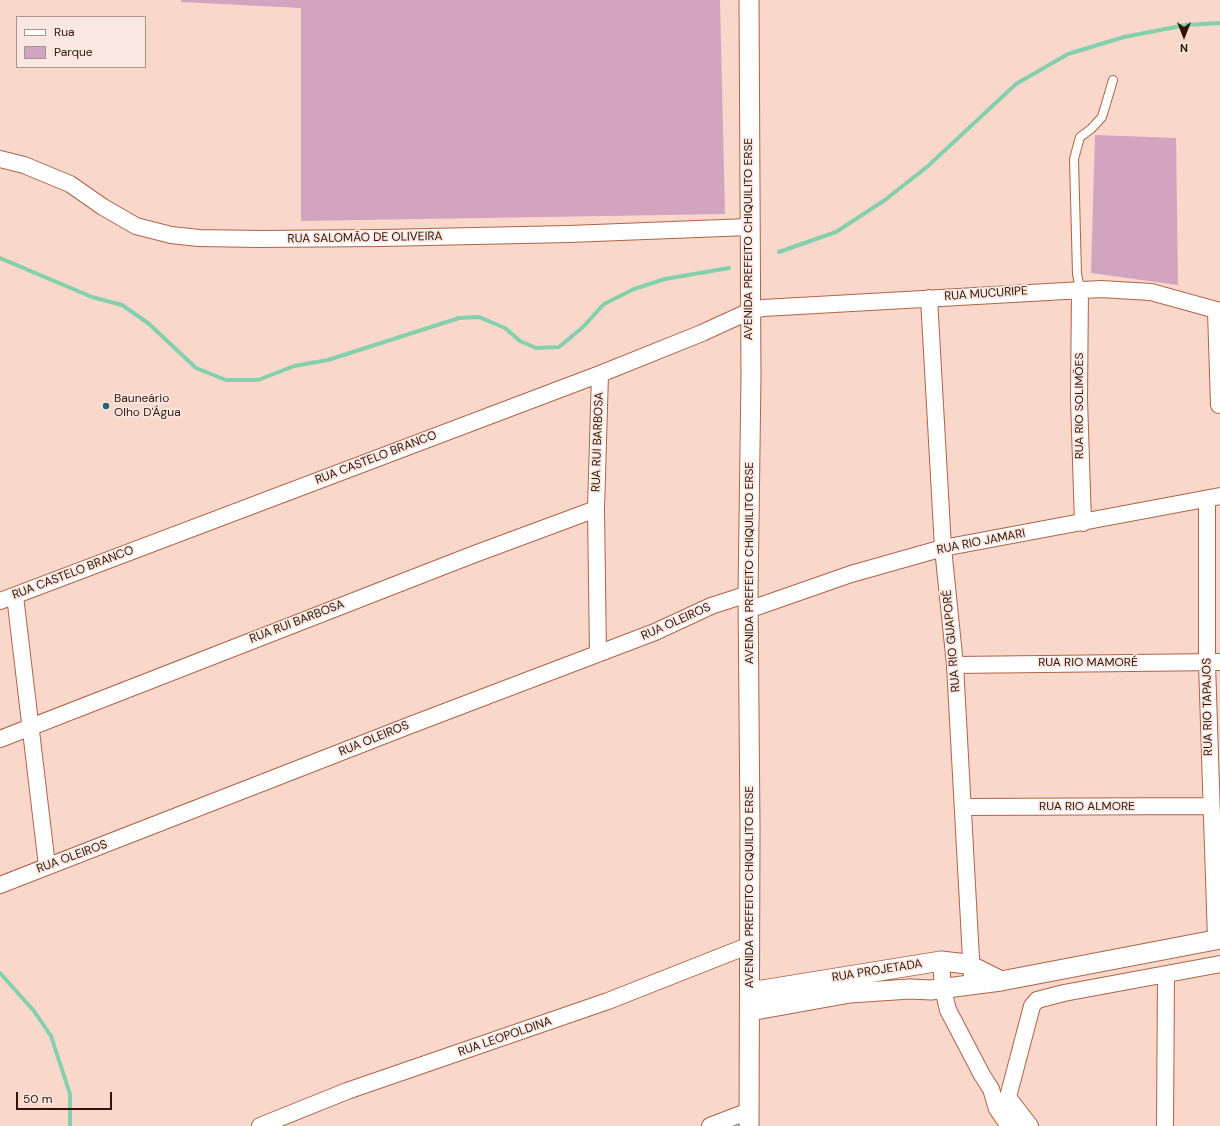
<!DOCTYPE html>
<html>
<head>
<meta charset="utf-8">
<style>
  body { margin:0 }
  #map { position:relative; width:1220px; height:1126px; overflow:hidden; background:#f9d7ca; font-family:"DM Sans",sans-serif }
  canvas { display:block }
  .legend { position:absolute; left:16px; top:16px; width:130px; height:52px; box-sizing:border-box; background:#f9e8e1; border:1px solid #a9938a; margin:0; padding:5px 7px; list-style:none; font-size:12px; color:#311407 }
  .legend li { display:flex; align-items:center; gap:8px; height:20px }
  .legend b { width:20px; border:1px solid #a9938a }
  .north { position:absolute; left:1164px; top:16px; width:40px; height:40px; -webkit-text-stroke:3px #f9e8e1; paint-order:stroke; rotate:180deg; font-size:11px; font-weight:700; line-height:16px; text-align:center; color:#311407 }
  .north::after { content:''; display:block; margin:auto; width:14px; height:18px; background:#311407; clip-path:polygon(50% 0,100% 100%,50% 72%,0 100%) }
  .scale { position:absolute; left:16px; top:1092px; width:96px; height:18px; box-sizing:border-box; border:2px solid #311407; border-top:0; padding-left:5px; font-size:12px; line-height:14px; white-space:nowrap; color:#311407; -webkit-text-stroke:3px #f9e8e1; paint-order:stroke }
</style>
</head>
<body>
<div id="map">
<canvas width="1220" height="1126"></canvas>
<ul class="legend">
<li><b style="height:5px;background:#fff"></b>Rua</li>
<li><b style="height:11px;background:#d2a4bf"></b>Parque</li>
</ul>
<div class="north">N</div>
<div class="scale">50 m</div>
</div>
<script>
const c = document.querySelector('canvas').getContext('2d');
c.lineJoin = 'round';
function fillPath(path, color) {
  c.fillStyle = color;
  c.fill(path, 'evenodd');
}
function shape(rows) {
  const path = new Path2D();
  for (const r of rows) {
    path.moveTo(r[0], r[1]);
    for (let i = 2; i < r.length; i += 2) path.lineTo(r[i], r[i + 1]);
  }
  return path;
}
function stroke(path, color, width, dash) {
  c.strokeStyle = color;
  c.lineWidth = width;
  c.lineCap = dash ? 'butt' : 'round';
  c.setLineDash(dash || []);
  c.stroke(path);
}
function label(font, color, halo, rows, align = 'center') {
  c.font = font + ' "DM Sans",sans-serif';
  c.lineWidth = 3.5;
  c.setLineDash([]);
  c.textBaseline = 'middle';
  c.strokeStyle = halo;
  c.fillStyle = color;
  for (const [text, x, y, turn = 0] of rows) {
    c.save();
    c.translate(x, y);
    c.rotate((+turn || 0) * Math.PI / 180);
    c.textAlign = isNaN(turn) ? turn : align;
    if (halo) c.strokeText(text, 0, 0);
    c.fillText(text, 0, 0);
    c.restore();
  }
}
fillPath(shape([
  [181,0,720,0,725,214,301,221,301,8,181,2],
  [1095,135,1176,138,1178,285,1091,273]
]), '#d2a4bf');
stroke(shape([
  [779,252,836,232,885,200,928,166,1016,84,1068,54,1124,37,1186,25,1220,23],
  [0,258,92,297,122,305,148,323,196,368,226,380,258,380,294,366,328,360,459,318,479,317,505,328,520,341,536,348,559,347,582,328,604,304,634,289,665,279,729,268],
  [0,973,34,1011,51,1036,70,1094,70,1126]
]), '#85d0ac', 4);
const service = shape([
  [1080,289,1077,274,1074,159,1080,137,1091,129,1102,117,1113,80]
]);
const minor = shape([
  [0,159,24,165,70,184,103,207,136,226,171,235,199,238,260,239,381,238,569,234,749,227],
  [1080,289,1079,399,1083,523],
  [929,298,943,548,955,665,972,977],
  [1216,311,1219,405],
  [1207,499,1207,663,1216,940],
  [15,596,47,866],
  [0,601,600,374,702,333,750,311,763,308,1101,289,1151,292,1220,311],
  [748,610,851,574,943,548,1220,496],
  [598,654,596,509,600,374],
  [955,665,1220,662],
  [0,739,472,555,596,509],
  [963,807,1211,806],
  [0,885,408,726,655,632,711,606,748,594],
  [941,961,943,989,948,1010,982,1075,991,1089,997,1109,1009,1126],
  [1010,1100,1030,1126],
  [260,1126,347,1091,608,1001,750,945],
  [710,1126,749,1111],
  [1013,1126,1008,1097,1032,1006,1037,1000,1064,993,1220,964],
  [1165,1126,1166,975]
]);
const tertiary = shape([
  [749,0,751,376,748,594,750,828,749,1126],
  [750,992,941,961,967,964,1001,981],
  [750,1011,850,993,910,989,931,990,1001,981,1220,939]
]);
stroke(service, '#ae6446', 10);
stroke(minor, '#ae6446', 18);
stroke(tertiary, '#ae6446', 21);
stroke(service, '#fff', 8);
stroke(minor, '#fff', 16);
stroke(tertiary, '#fff', 19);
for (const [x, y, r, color] of [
  [106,406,4,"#246479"]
]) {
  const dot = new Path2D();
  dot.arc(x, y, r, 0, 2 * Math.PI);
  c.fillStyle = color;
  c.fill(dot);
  stroke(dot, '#f9e8e1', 1.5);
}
label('12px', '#311407', '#f9e8e1', [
  ["RUA SALOMÃO DE OLIVEIRA",365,238,-1],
  ["AVENIDA PREFEITO CHIQUILITO ERSE",749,239,-90],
  ["RUA MUCURIPE",986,294,-4],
  ["RUA RIO SOLIMÕES",1080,406,-90],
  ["RUA RUI BARBOSA",598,442,-88],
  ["RUA CASTELO BRANCO",376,458,-21],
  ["RUA RIO JAMARI",981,542,-11],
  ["AVENIDA PREFEITO CHIQUILITO ERSE",750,563,-90],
  ["RUA CASTELO BRANCO",73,573,-21],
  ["RUA RUI BARBOSA",297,622,-21],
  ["RUA OLEIROS",676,622,-24],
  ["RUA RIO GUAPORÉ",952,641,-95],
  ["RUA RIO MAMORÉ",1088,663],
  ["RUA RIO TAPAJOS",1208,707,-91],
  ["RUA OLEIROS",374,739,-22],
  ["RUA RIO ALMORE",1087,807],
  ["RUA OLEIROS",72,857,-20],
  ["AVENIDA PREFEITO CHIQUILITO ERSE",750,887,-90],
  ["RUA PROJETADA",877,971,-9],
  ["RUA LEOPOLDINA",505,1037,-19]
]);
label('12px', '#311407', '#f9e8e1', [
  ["Bauneário",114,399],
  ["Olho D'Água",114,413]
], 'left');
</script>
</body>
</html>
